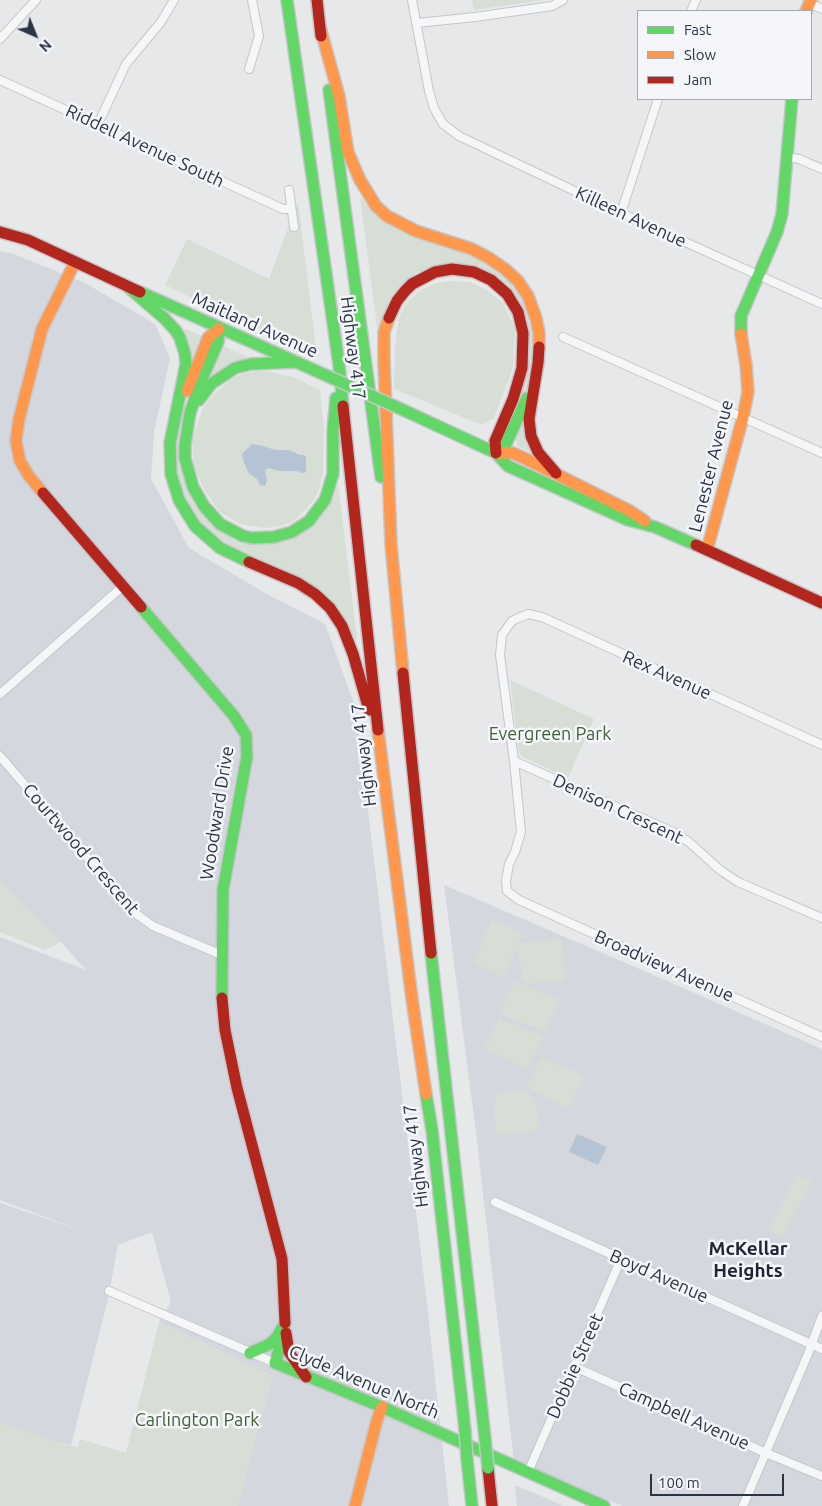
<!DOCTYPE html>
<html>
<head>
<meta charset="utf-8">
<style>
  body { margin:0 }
  #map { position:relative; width:822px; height:1506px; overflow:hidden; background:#e6e8ea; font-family:Ubuntu,sans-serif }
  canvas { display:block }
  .legend { position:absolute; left:637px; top:10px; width:175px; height:90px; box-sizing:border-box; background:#f4f6f9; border:1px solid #a4a8b1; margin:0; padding:6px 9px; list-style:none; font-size:15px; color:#2b3445 }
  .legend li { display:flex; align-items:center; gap:10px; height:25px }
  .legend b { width:25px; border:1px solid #a4a8b1 }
  .north { position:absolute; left:10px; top:10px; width:50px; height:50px; -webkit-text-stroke:4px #f4f6f9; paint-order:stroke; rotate:136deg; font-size:14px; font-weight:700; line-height:20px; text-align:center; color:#2b3445 }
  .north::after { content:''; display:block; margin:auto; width:18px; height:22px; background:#2b3445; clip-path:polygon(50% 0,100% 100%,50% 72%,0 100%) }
  .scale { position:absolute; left:650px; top:1474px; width:134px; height:22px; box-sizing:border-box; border:2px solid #2b3445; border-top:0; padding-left:6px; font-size:15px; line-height:18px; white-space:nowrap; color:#2b3445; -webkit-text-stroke:4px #f4f6f9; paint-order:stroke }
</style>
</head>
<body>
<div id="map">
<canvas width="822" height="1506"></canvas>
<ul class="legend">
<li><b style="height:6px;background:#63d668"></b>Fast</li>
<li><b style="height:6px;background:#ff974d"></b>Slow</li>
<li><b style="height:6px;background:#b3261e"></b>Jam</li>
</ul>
<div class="north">N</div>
<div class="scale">100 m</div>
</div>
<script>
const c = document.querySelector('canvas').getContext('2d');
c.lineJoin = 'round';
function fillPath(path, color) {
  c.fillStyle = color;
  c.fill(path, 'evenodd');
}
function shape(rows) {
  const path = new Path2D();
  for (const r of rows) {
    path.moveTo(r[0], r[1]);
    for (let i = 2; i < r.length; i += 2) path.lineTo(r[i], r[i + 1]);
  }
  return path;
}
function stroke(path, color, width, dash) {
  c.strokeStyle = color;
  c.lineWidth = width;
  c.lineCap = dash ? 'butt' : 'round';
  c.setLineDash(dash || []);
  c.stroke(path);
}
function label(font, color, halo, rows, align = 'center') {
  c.font = font + ' Ubuntu,sans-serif';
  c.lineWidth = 5;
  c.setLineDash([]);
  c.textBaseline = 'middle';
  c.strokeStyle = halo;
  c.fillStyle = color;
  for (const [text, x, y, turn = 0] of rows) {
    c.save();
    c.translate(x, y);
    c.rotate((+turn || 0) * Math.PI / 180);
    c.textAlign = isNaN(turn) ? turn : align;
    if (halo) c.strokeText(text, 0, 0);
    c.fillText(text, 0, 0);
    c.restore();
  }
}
fillPath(shape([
  [0,251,14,254,85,283,155,324,170,358,154,432,151,479,189,548,265,593,325,624,356,709,427,1304,449,1506,238,1506,272,1376,159,1322,171,1302,152,1232,118,1245,108,1299,71,1445,44,1438,0,1423,0,1203,85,1232,0,1200,0,937,86,970,61,942,0,882],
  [444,885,642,970,822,1049,822,1506,623,1506,514,1462,476,1133],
  [515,1485,564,1506,517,1506]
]), '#d4d7dd');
fillPath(shape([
  [472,0,543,0,474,10],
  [360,197,370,208,482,259,518,286,534,324,532,376,523,400,510,427,527,373,529,360,530,341,527,323,516,296,508,286,438,265,416,273,402,284,381,327,377,327],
  [298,201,317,357,165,285,187,239,269,279],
  [450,281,469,282,483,288,502,302,515,328,513,365,510,377,495,415,493,419,482,425,394,389,395,348,397,330,400,315,405,305,419,291,434,284],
  [186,329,202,336,188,381,182,331],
  [221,345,247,357,247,360,208,382],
  [254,371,271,372,293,377,320,390,324,431,323,471,320,486,314,500,294,521,280,526,265,528,240,524,220,512,205,491,194,467,192,441,202,410,214,394,234,377],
  [183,407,187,409,186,481,231,535,302,533,316,523,329,506,333,499,338,483,357,639,354,640,339,608,328,597,218,540,195,516,179,486,173,456],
  [525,419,531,452,517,446,517,441,514,440],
  [510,680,594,719,568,778,523,757,519,753],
  [0,882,61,942,45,950,0,932],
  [492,920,523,933,519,943,561,939,566,980,528,984,523,981,518,945,504,977,473,963],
  [514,981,559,999,545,1032,500,1014],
  [499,1018,543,1036,528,1068,484,1050],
  [541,1057,584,1076,570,1108,526,1088],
  [516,1090,527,1091,535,1100,540,1124,537,1131,497,1135,494,1117,496,1094],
  [798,1174,812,1182,782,1237,768,1229],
  [159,1322,272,1376,238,1506,0,1506,0,1423,78,1448,80,1439,126,1453]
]), '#d6ded6');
fillPath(shape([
  [252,444,263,446,275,450,289,450,300,455,303,455,306,457,306,472,303,473,296,471,279,471,268,468,265,471,267,481,265,486,260,485,258,480,248,472,243,460,242,454],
  [577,1134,607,1147,598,1165,569,1152]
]), '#b4c4d5');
const street = shape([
  [412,0,429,91,434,108,443,124,459,136,621,213,822,304],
  [809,3,822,9],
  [691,11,696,0],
  [417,23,475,17,552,6,563,0],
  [0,39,36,0],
  [249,69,259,36,252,0],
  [0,80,283,209,291,209],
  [98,124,126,64,161,22,174,0],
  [787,157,799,159,822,169],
  [289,190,294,227],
  [621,213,658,99],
  [563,337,822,453],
  [0,694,123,586],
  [822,745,542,617,528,614,516,619,512,621,502,635,500,655,514,761,521,832,515,852,509,864,506,881,507,891,519,900,822,1037],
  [0,756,135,913,153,926,224,956],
  [514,761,673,832,689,842,720,870,738,882,822,918],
  [495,1202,822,1349],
  [109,1291,275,1363],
  [575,1367,766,1453,822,1476],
  [528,1472,621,1259],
  [743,1506,808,1354,822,1316]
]);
const fast = shape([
  [287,0,339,365,343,406],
  [329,90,381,477],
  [128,287,165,319,176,331,180,338,185,354,186,364,170,443,171,474,179,500,195,526,220,548,249,562],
  [140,292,314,370],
  [219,329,218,342,201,381,190,413,185,445,185,458,193,487,204,506,220,524,243,536,252,538,274,537,292,532,309,521,325,500,333,474,333,431,336,398],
  [741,334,741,316,777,232,782,214,792,99],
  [199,400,211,384,235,368,251,364,297,362],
  [401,409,496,453,508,466,628,520,655,527,696,545],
  [496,453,505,446,527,398],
  [141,607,234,716,246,735,247,756,223,890,222,998],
  [431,953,485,1438],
  [426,1094,432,1130,465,1430],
  [285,1323,281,1344,275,1363,382,1407,604,1506],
  [250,1353,270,1344,277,1337,282,1328],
  [467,1459,472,1506]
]);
const slow = shape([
  [806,11,811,0],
  [320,27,339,96,348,152,360,180,376,206,387,216,416,231,472,249,489,258,505,269,518,281,528,296,536,318,539,333,539,347],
  [389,318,384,332,384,360,391,544,403,673],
  [187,391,208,338,219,329],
  [496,453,513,453,524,458,630,511,645,521],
  [43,493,29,476,20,461,16,441,19,419,42,329,75,262],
  [707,550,743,417,748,392,746,365,741,334],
  [378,730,412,999,426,1094],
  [355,1506,377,1420,382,1407]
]);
const jam = shape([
  [317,0,321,36],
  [0,232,28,240,140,292],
  [389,318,397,301,405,291,412,284,435,272,452,269,474,272,491,280,507,294,518,312,523,333,522,368,513,399,495,441,496,453],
  [539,347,538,363,529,419,531,436,538,452,556,473],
  [343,406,378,730],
  [43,493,141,607],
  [696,545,822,603],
  [249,562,298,583,315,594,330,608,342,626,353,654,369,710],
  [403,673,431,953],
  [222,998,225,1030,237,1088,282,1259,285,1323],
  [286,1333,289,1352,306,1377],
  [488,1468,492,1506]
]);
stroke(street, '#c4c6c8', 10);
stroke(fast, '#c4c6c8', 14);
stroke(slow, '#c4c6c8', 14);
stroke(jam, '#c4c6c8', 14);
stroke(street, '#f5f6f7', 8);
stroke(fast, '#63d668', 11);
stroke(slow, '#ff974d', 11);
stroke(jam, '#b3261e', 11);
const fastBridge = shape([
  [314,370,401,409],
  [465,1430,467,1459],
  [485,1438,488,1468]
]);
stroke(fastBridge, '#c4c6c8', 14, []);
stroke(fastBridge, '#63d668', 11);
label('18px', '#2b3445', '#f4f6f9', [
  ["Riddell Avenue South",145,146,25],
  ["Killeen Avenue",631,217,25],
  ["Maitland Avenue",255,325,24],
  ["Highway 417",353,348,83],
  ["Lenester Avenue",711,466,-76],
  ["Rex Avenue",667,675,24],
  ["Highway 417",364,755,-97],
  ["Denison Crescent",618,809,25],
  ["Woodward Drive",217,813,-81],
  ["Courtwood Crescent",81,849,49],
  ["Broadview Avenue",664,966,24],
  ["Highway 417",416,1156,-97],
  ["Boyd Avenue",659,1276,24],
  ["Dobbie Street",575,1366,-66],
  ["Clyde Avenue North",364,1382,23],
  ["Campbell Avenue",684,1416,24]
]);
label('18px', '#3f6138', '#f4f6f9', [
  ["Evergreen Park",550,734],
  ["Carlington Park",197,1420]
]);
label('bold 19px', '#1d2536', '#f4f6f9', [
  ["McKellar",748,1249],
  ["Heights",748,1271]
]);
</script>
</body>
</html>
